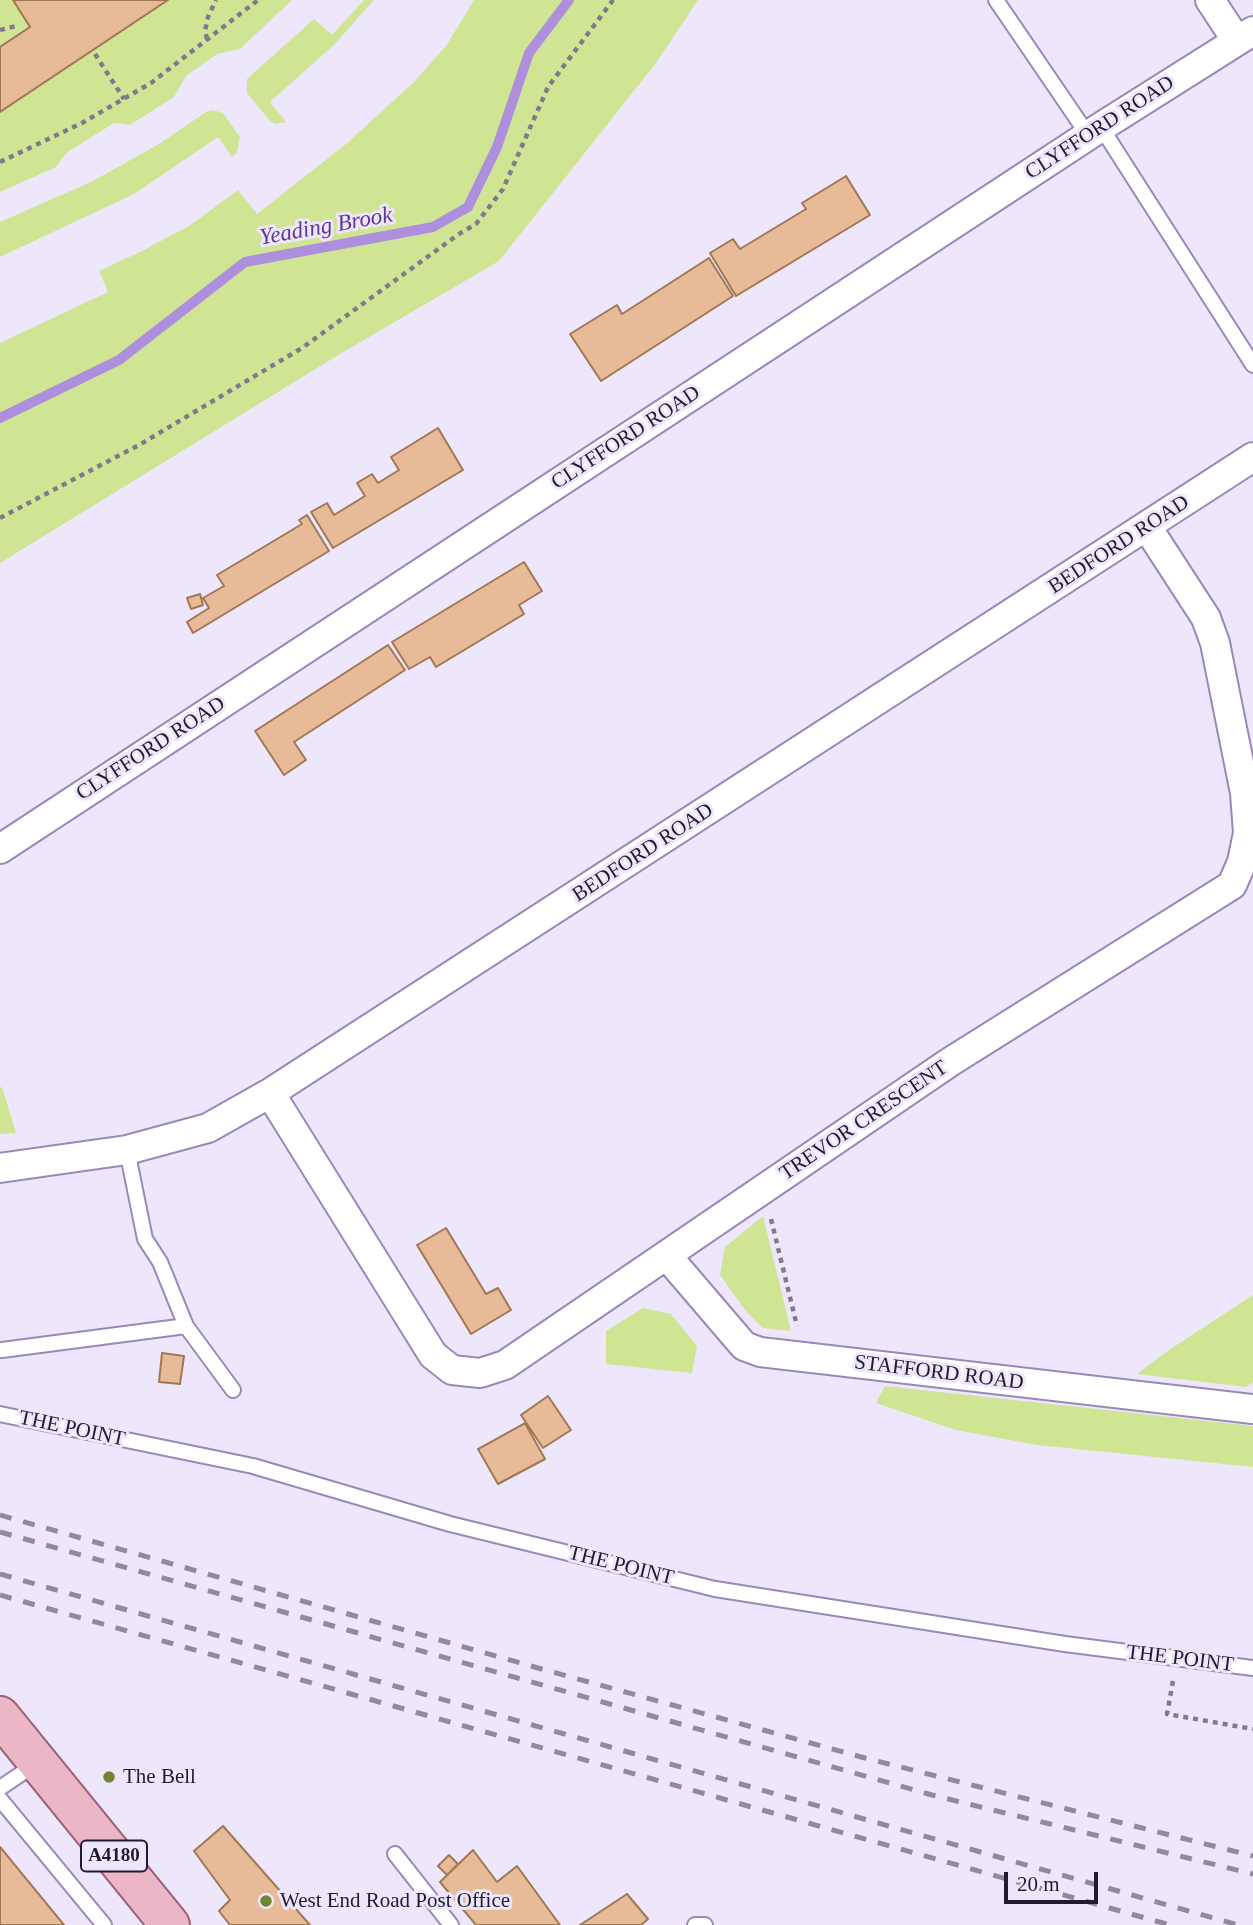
<!DOCTYPE html>
<html>
<head>
<meta charset="utf-8">
<style>
  body { margin:0 }
  #map { position:relative; width:1253px; height:1925px; overflow:hidden; background:#eee7fb; font-family:Georgia,serif }
  canvas { display:block }
  .scale { position:absolute; left:1004px; top:1872px; width:94px; height:32px; box-sizing:border-box; border:4px solid #221b2d; border-top:0; padding-left:9px; font-size:21px; line-height:24px; white-space:nowrap; color:#221b2d; -webkit-text-stroke:5px #eee7fb; paint-order:stroke }
</style>
</head>
<body>
<div id="map">
<canvas width="1253" height="1925"></canvas>
<div class="scale">20 m</div>
</div>
<script>
const c = document.querySelector('canvas').getContext('2d');
c.lineJoin = 'round';
function fillPath(path, color) {
  c.fillStyle = color;
  c.fill(path, 'evenodd');
}
function shape(rows) {
  const path = new Path2D();
  for (const r of rows) {
    path.moveTo(r[0], r[1]);
    for (let i = 2; i < r.length; i += 2) path.lineTo(r[i], r[i + 1]);
  }
  return path;
}
function stroke(path, color, width, dash) {
  c.strokeStyle = color;
  c.lineWidth = width;
  c.lineCap = dash ? 'butt' : 'round';
  c.setLineDash(dash || []);
  c.stroke(path);
}
function label(font, color, halo, rows, align = 'center') {
  c.font = font + ' Georgia,serif';
  c.lineWidth = 6;
  c.setLineDash([]);
  c.textBaseline = 'middle';
  c.strokeStyle = halo;
  c.fillStyle = color;
  for (const [text, x, y, turn = 0] of rows) {
    c.save();
    c.translate(x, y);
    c.rotate((+turn || 0) * Math.PI / 180);
    c.textAlign = isNaN(turn) ? turn : align;
    if (halo) c.strokeText(text, 0, 0);
    c.fillText(text, 0, 0);
    c.restore();
  }
}
fillPath(shape([
  [0,0,13,0,30,27,0,47],
  [168,0,292,0,240,49,217,54,186,76,174,97,130,125,114,123,66,153,56,167,0,192,0,112],
  [364,0,374,0,334,45,270,102,286,122,276,124,270,121,247,93,247,79,314,19,332,35],
  [474,0,698,0,656,63,499,261,340,354,0,563,0,343,108,292,99,271,140,252,189,226,238,190,257,214,346,144,414,82,446,46],
  [213,110,223,113,240,137,237,152,232,157,218,137,134,194,0,257,0,222,91,182,159,144,206,112],
  [0,1086,3,1090,16,1133,0,1134],
  [763,1216,791,1331,763,1328,745,1310,720,1275,725,1247],
  [1253,1295,1253,1382,1246,1387,1137,1374,1169,1350],
  [643,1308,671,1314,697,1346,692,1373,606,1364,606,1331],
  [885,1386,1253,1426,1253,1467,1037,1445,956,1430,876,1403]
]), '#cfe594');
stroke(shape([
  [0,418,119,360,245,262,433,227,468,207,497,147,529,53,569,0]
]), '#ad8fde', 10);
const building = shape([
  [13,0,168,0,0,112,0,47,30,27,13,0],
  [846,176,870,215,736,296,710,253,733,239,740,249,806,209,802,203,846,176],
  [709,258,733,296,601,381,570,334,617,305,622,314,709,258],
  [438,428,463,470,333,548,311,512,327,503,334,515,365,496,357,483,372,474,378,483,399,470,391,457,438,428],
  [307,515,329,551,193,633,187,622,209,608,203,598,224,586,217,575,302,524,299,520,307,515],
  [524,562,542,591,519,605,524,614,436,667,430,657,409,669,392,642,524,562],
  [200,594,203,605,191,609,187,598,200,594],
  [388,645,405,670,294,742,306,760,284,775,255,731,388,645],
  [446,1228,486,1294,498,1288,511,1310,471,1334,417,1245,446,1228],
  [162,1353,184,1356,180,1384,159,1382,162,1353],
  [548,1396,571,1430,543,1448,521,1415,548,1396],
  [525,1423,545,1459,498,1484,478,1449,525,1423],
  [223,1826,310,1925,230,1925,219,1911,230,1900,194,1851,223,1826],
  [0,1847,64,1925,0,1925,0,1847],
  [473,1850,497,1882,517,1866,560,1925,476,1925,440,1882,473,1850],
  [449,1855,458,1864,447,1875,438,1866,449,1855],
  [627,1894,648,1919,641,1925,580,1925,627,1894]
]);
fillPath(building, '#e7bb97');
stroke(building, '#a07855', 2);
const service = shape([
  [996,0,1088,135],
  [1101,127,1253,365],
  [127,1150,145,1239,160,1262,186,1326,233,1390],
  [2,1350,186,1326],
  [0,1414,253,1466,450,1524,715,1589,1065,1644,1253,1668],
  [0,1788,37,1763],
  [0,1799,104,1925],
  [395,1854,451,1925],
  [695,1925,705,1925]
]);
const minor = shape([
  [1210,0,1237,41],
  [0,849,1101,127,1253,31],
  [270,1093,433,1355,452,1370,480,1373,505,1365,950,1062,1232,885,1242,862,1248,833,1245,793,1215,643,1206,618,1147,527],
  [0,1168,127,1150,208,1128,270,1093,1253,457],
  [667,1256,744,1346,760,1352,1253,1409]
]);
const primary = shape([
  [0,1716,170,1925]
]);
stroke(service, '#9a89b8', 18);
stroke(minor, '#9a89b8', 32);
stroke(primary, '#9c6077', 42);
stroke(shape([
  [0,30,16,26],
  [207,39,205,31,208,17,216,0],
  [95,54,124,99],
  [0,162,82,123,151,83,258,0],
  [0,518,139,445,302,348,459,234,476,224,503,189,548,87,613,0],
  [771,1219,797,1326],
  [1173,1681,1167,1714,1253,1729]
]), '#817a8c', 4.5, [5, 5]);
stroke(service, '#fff', 14);
stroke(minor, '#fff', 28);
stroke(primary, '#ebb6c5', 38);
stroke(shape([
  [0,1515,538,1668,865,1758,1253,1856],
  [0,1532,932,1795,1253,1874],
  [0,1574,1238,1925],
  [0,1595,1170,1925]
]), '#918a9d', 5, [12, 12]);
for (const [x, y, r, color] of [
  [109,1777,7,"#728535"],
  [266,1901,7,"#728535"]
]) {
  const dot = new Path2D();
  dot.arc(x, y, r, 0, 2 * Math.PI);
  c.fillStyle = color;
  c.fill(dot);
  stroke(dot, '#eee7fb', 2.5);
}
for (const [x, y, w] of [
  [114,1856,66]
]) {
  const box = new Path2D();
  box.roundRect(x - w / 2, y - 15.5, w, 31, 5);
  c.fillStyle = '#eee7fb';
  c.fill(box);
  stroke(box, '#221b2d', 2);
}
label('bold 19px', '#221b2d', null, [
  ["A4180",114,1856]
]);
label('21px', '#221b2d', '#eee7fb', [
  ["CLYFFORD ROAD",1100,128,-33],
  ["CLYFFORD ROAD",626,438,-33],
  ["BEDFORD ROAD",1119,545,-33],
  ["CLYFFORD ROAD",151,749,-33],
  ["BEDFORD ROAD",643,853,-33],
  ["TREVOR CRESCENT",864,1121,-34],
  ["STAFFORD ROAD",939,1373,7],
  ["THE POINT",72,1429,12],
  ["THE POINT",621,1566,14],
  ["THE POINT",1180,1659,7]
]);
label('21px', '#221b2d', '#eee7fb', [
  ["The Bell",123,1777],
  ["West End Road Post Office",280,1901]
], 'left');
label('italic 23px', '#603694', '#eee7fb', [
  ["Yeading Brook",326,227,-10]
]);
</script>
</body>
</html>
